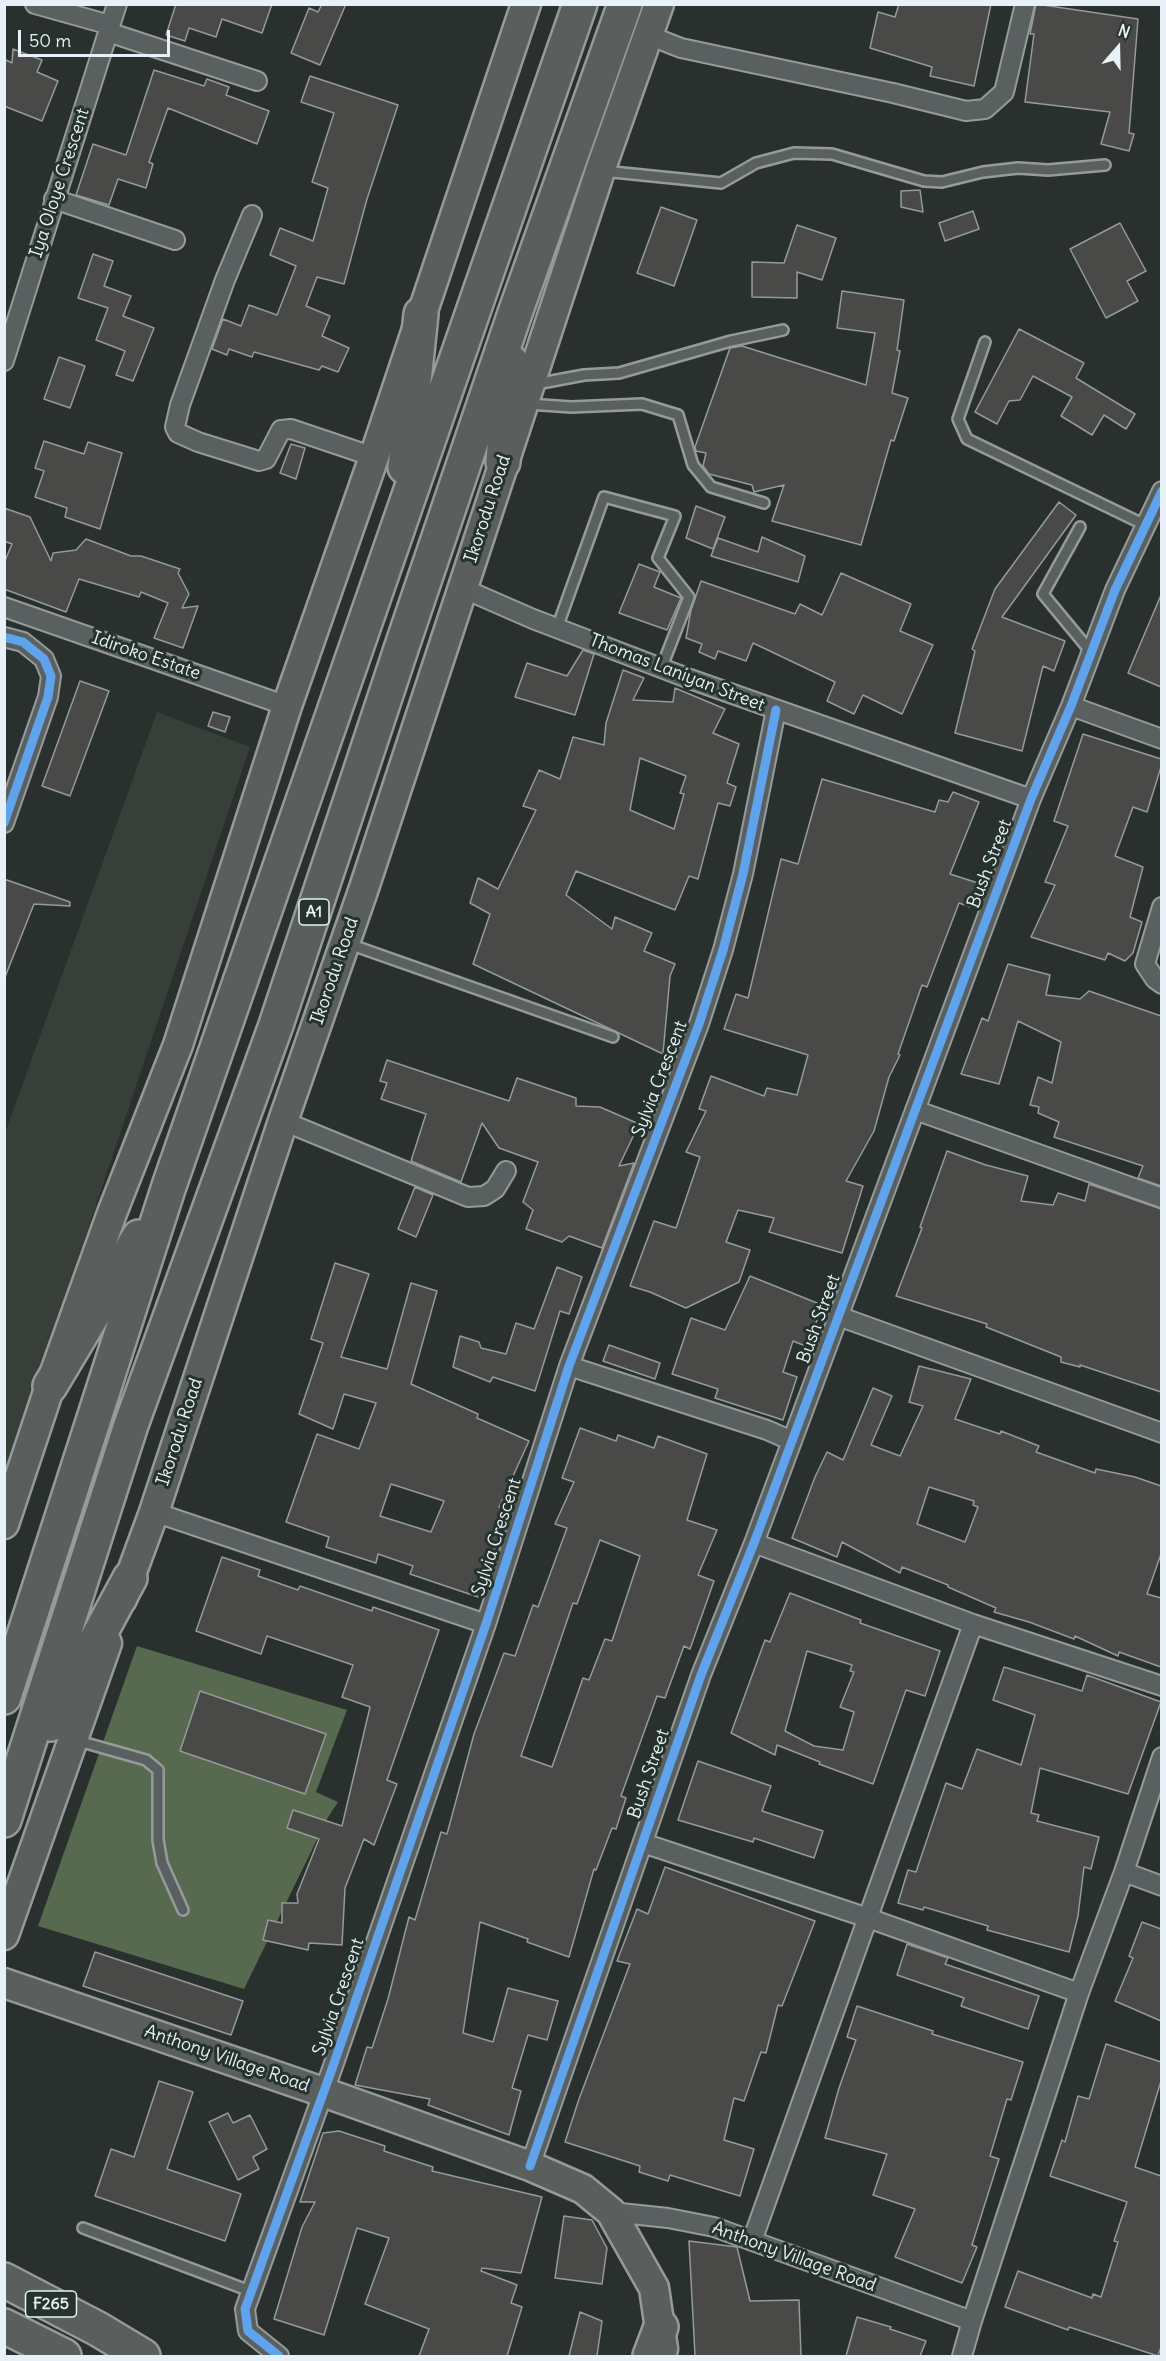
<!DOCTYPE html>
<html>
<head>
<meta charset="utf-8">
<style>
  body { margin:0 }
  #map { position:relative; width:1166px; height:2361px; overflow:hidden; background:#29302d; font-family:Delius,sans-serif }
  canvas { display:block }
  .frame { position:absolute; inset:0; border:6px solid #e8f1f8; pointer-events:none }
  .north { position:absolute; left:1088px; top:18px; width:60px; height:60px; -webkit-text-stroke:4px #26332d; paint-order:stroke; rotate:20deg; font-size:16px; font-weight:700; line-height:24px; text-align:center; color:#e8f1f8 }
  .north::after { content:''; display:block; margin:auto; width:21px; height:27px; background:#e8f1f8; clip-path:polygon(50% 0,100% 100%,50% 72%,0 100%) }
  .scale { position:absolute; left:18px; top:30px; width:152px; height:27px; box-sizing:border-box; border:3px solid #e8f1f8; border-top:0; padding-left:8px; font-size:18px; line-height:21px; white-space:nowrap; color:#e8f1f8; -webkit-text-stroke:4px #26332d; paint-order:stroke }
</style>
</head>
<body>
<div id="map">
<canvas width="1166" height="2361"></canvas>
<div class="frame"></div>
<div class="north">N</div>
<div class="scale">50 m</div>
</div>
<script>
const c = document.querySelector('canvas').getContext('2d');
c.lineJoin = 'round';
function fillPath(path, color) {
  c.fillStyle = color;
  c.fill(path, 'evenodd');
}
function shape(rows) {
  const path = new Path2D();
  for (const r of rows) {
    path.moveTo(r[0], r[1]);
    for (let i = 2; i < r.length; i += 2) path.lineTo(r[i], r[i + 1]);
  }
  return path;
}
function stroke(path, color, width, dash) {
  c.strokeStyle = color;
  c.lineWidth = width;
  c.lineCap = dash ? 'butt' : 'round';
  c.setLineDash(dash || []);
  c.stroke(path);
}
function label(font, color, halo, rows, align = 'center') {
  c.font = font + ' Delius,sans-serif';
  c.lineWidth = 6;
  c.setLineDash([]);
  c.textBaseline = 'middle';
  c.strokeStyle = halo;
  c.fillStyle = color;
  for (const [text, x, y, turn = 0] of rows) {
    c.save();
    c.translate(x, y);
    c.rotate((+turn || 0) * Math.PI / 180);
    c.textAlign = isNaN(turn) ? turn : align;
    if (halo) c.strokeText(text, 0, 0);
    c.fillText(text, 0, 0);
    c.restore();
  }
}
fillPath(shape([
  [157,712,250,747,5,1476,5,1133]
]), '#383e38');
fillPath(shape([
  [137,1646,347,1710,316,1792,338,1802,327,1819,244,1989,38,1926]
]), '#576a50');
const building = shape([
  [176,4,272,4,262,33,222,19,216,37,189,28,185,41,166,35,176,4],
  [322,4,346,4,320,65,291,53,309,8,318,12,322,4],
  [899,4,991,4,974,86,930,76,932,67,870,48,878,12,895,17,899,4],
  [1036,4,1138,19,1129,133,1134,134,1129,151,1101,144,1110,112,1025,102,1034,34,1030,34,1036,4],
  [13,49,42,60,37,72,58,81,42,121,4,106,4,59,12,63,13,49],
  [154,70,204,86,207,79,229,87,226,95,269,111,257,144,168,108,149,162,153,164,146,188,118,179,109,205,76,195,93,144,126,155,154,70],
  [310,76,398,105,367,199,344,284,317,277,306,306,330,316,322,336,349,348,338,372,322,366,319,370,254,352,252,357,229,349,227,355,212,349,223,319,241,326,249,305,277,315,296,266,270,255,280,228,313,241,328,188,312,182,334,113,301,102,310,76],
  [920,190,923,212,901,207,901,191,920,190],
  [661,207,697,220,674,286,637,273,661,207],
  [973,211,979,229,945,241,939,223,973,211],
  [1120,223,1146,271,1127,281,1138,301,1106,318,1070,249,1120,223],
  [797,225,836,238,822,280,797,272,797,298,752,297,752,262,784,263,797,225],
  [93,254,113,261,104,286,131,296,123,316,154,328,133,381,116,375,125,351,96,340,108,308,78,298,93,254],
  [842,291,904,300,897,350,900,351,892,393,908,398,894,441,891,440,861,545,772,521,784,485,754,492,752,485,709,474,703,466,706,453,696,451,695,447,730,348,742,346,866,385,875,333,837,328,842,291],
  [1019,329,1084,363,1076,378,1135,414,1126,429,1104,415,1092,435,1061,416,1072,397,1033,376,1020,400,1009,401,997,424,975,412,1019,329],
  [59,357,85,366,70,408,44,399,59,357],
  [44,441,84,454,88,442,122,453,100,529,65,517,67,508,35,497,44,471,35,468,44,441],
  [291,444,305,448,296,479,280,473,291,444],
  [1059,502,1076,515,1002,617,1065,641,1054,671,1043,666,1022,751,955,733,975,651,972,649,995,589,1059,502],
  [696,506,725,517,713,549,686,538,696,506],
  [4,508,30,517,51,561,53,553,76,550,86,539,131,556,141,556,180,569,178,573,189,594,182,608,198,606,183,648,154,638,168,603,141,592,139,597,79,579,66,612,4,589,4,563,12,544,4,541,4,508],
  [762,537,805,556,798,582,711,556,718,538,758,552,762,537],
  [639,564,660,572,654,587,681,598,667,630,619,613,639,564],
  [841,573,911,604,900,631,933,645,902,714,863,695,854,714,827,701,835,682,753,643,746,661,718,651,715,659,699,652,702,644,686,638,691,610,701,581,795,614,800,604,822,615,841,573],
  [1161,595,1161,687,1128,673,1161,595],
  [583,650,594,654,575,715,515,697,527,663,567,676,583,650],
  [623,670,644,678,633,700,673,702,675,688,725,709,713,733,739,744,727,783,736,787,730,806,718,803,698,879,689,876,675,910,576,871,566,895,612,929,615,917,652,933,644,951,675,964,670,976,663,1054,473,964,490,914,470,903,478,878,498,889,536,810,523,806,539,770,560,779,573,737,604,745,606,723,623,670],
  [640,758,686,776,680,793,684,794,674,829,630,810,640,758],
  [80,681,109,691,70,796,42,786,80,681],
  [213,712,230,717,225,732,208,726,213,712],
  [1083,734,1161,759,1161,767,1147,812,1133,807,1115,856,1143,867,1130,917,1142,922,1133,953,1125,961,1108,953,1105,960,1031,937,1055,885,1045,882,1068,826,1054,821,1083,734],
  [822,779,935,812,939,800,948,802,953,792,979,802,950,874,978,883,970,907,959,903,927,987,922,985,898,1054,900,1055,889,1077,874,1131,846,1181,863,1186,842,1253,769,1232,774,1218,738,1210,726,1242,750,1250,739,1282,686,1308,650,1292,630,1286,654,1221,676,1228,700,1157,686,1152,706,1111,699,1109,711,1076,764,1096,767,1088,797,1095,808,1055,724,1029,736,994,748,998,781,859,798,864,822,779],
  [4,879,70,902,70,906,34,904,5,977,4,879],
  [1008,964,1050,975,1046,995,1080,999,1089,991,1161,1016,1161,1186,1138,1178,1143,1166,1054,1137,1059,1122,1038,1113,1039,1107,1030,1105,1038,1077,1052,1083,1061,1042,1018,1021,999,1084,961,1074,982,1018,988,1021,1008,964],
  [387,1060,509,1101,517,1078,576,1098,576,1106,600,1107,639,1124,619,1166,634,1163,602,1248,569,1236,562,1242,526,1229,533,1210,523,1202,538,1162,499,1148,482,1123,461,1182,411,1161,426,1114,381,1099,387,1083,380,1081,387,1060],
  [947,1151,986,1165,1028,1176,1021,1201,1053,1205,1058,1193,1085,1201,1089,1184,1161,1209,1161,1392,1080,1365,1080,1367,1061,1362,1061,1357,986,1327,987,1324,896,1296,922,1228,920,1227,947,1151],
  [415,1187,433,1195,416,1237,398,1229,415,1187],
  [335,1263,369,1274,341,1357,387,1369,411,1283,437,1291,411,1384,478,1414,477,1418,529,1441,499,1507,508,1510,478,1597,410,1574,413,1566,378,1554,376,1563,326,1547,329,1537,286,1522,317,1434,359,1449,376,1403,344,1394,333,1429,299,1414,323,1343,311,1339,335,1263],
  [391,1484,444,1501,431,1532,380,1516,391,1484],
  [557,1267,582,1277,569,1314,560,1311,535,1391,493,1377,490,1382,453,1367,460,1336,479,1342,481,1348,506,1354,516,1323,534,1329,557,1267],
  [750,1276,822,1305,808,1347,793,1341,783,1372,797,1377,783,1420,715,1398,718,1389,672,1374,691,1318,725,1330,750,1276],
  [609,1345,660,1363,655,1379,603,1361,609,1345],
  [919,1366,971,1379,955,1419,1000,1434,1001,1431,1039,1446,1036,1452,1095,1473,1096,1469,1135,1477,1161,1486,1161,1554,1147,1594,1161,1598,1161,1667,1119,1652,1118,1656,1075,1636,1074,1639,1029,1622,994,1612,996,1608,948,1587,948,1585,902,1567,900,1573,842,1542,837,1557,792,1538,815,1477,827,1452,843,1460,873,1388,892,1396,871,1445,900,1456,923,1406,909,1402,919,1366],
  [929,1487,974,1501,973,1505,978,1507,965,1542,917,1524,929,1487],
  [580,1428,616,1441,618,1435,654,1448,658,1436,707,1454,687,1520,717,1530,698,1575,714,1581,690,1649,684,1646,665,1698,657,1696,621,1796,626,1798,616,1829,612,1828,596,1870,594,1869,569,1957,527,1942,528,1939,480,1922,463,2033,493,2042,508,1988,558,2001,547,2040,528,2035,512,2088,521,2091,509,2135,428,2105,430,2099,355,2085,367,2047,372,2048,388,1999,409,1917,415,1920,441,1832,447,1834,474,1734,504,1653,515,1656,533,1605,538,1607,567,1528,555,1524,574,1482,562,1478,580,1428],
  [600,1540,640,1556,612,1641,605,1639,589,1680,583,1678,552,1767,521,1756,573,1603,577,1604,600,1540],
  [222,1557,260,1570,258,1576,298,1590,300,1586,372,1611,373,1607,439,1630,387,1780,397,1784,374,1845,364,1839,345,1888,342,1945,309,1943,308,1950,263,1940,268,1920,282,1923,282,1903,298,1903,297,1894,319,1839,287,1828,293,1810,342,1826,370,1707,342,1697,353,1665,267,1636,261,1654,196,1631,222,1557],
  [790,1593,861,1620,860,1623,940,1651,925,1696,906,1690,873,1784,819,1764,820,1762,777,1745,775,1755,731,1733,765,1640,770,1642,790,1593],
  [807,1651,852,1665,850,1671,854,1672,840,1707,854,1712,843,1750,814,1746,785,1731,807,1651],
  [1004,1667,1082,1691,1087,1675,1161,1702,1128,1794,1040,1768,1031,1813,1039,1815,1037,1821,1099,1837,1091,1869,1084,1867,1078,1916,1069,1952,987,1930,988,1926,924,1907,923,1910,898,1903,908,1870,916,1872,946,1783,962,1789,977,1749,1021,1765,1035,1715,993,1700,1004,1667],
  [200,1691,326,1734,305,1794,180,1751,200,1691],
  [698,1761,771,1786,762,1811,823,1831,814,1858,754,1838,753,1842,678,1820,698,1761],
  [665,1867,815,1921,782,2006,778,2005,766,2053,761,2052,744,2101,734,2098,724,2140,754,2149,740,2196,670,2175,668,2181,639,2172,640,2166,565,2142,579,2099,630,1964,617,1961,637,1909,648,1914,665,1867],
  [1142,1922,1161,1929,1161,2021,1115,2001,1133,1958,1129,1956,1142,1922],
  [907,1944,948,1958,945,1964,1039,1996,1028,2029,961,2006,964,1998,897,1975,907,1944],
  [95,1952,243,2001,231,2035,83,1986,95,1952],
  [857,2006,933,2031,932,2034,1023,2062,1011,2100,1007,2099,990,2156,999,2159,972,2245,977,2247,962,2283,895,2257,915,2209,873,2195,887,2154,825,2138,839,2088,856,2040,847,2037,857,2006],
  [1106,2044,1161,2062,1161,2081,1135,2167,1161,2176,1161,2347,1158,2356,1069,2327,1068,2330,1005,2307,1018,2271,1092,2298,1093,2294,1101,2297,1118,2242,1114,2241,1127,2202,1050,2176,1062,2140,1065,2142,1078,2096,1089,2099,1106,2044],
  [159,2081,193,2092,167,2169,241,2194,225,2241,95,2196,111,2149,134,2157,159,2081],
  [228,2113,233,2123,250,2115,267,2149,253,2157,259,2169,238,2180,209,2122,228,2113],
  [339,2131,385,2146,384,2151,433,2167,432,2171,542,2197,521,2273,482,2268,481,2271,517,2285,511,2303,522,2307,507,2356,419,2356,429,2329,365,2304,389,2238,357,2228,324,2335,274,2319,302,2227,315,2202,300,2202,323,2133,339,2131],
  [564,2216,592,2220,607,2248,602,2284,555,2278,564,2216],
  [689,2241,737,2247,750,2301,799,2300,801,2356,695,2356,689,2241],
  [580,2312,602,2321,597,2356,569,2356,580,2312],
  [857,2317,891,2327,890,2329,926,2341,920,2356,846,2356,857,2317]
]);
fillPath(building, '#494a47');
stroke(building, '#959a9a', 1.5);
const lane = shape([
  [603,171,721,183,756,163,794,153,832,154,924,181,942,182,983,172,1018,168,1048,170,1105,165],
  [985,342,958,419,967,439,1145,525],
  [536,384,584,375,619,373,731,341,783,330],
  [528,404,571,407,642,404,678,415,693,465,711,487,764,503],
  [1080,527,1043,594,1091,652],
  [557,628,604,497,675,516,658,558,689,597,661,669],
  [349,944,613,1037],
  [75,1740,146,1760,158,1770,158,1840,162,1863,183,1910],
  [83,2228,250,2291]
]);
const street = shape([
  [35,4,110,25],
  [108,32,257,81],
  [648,35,681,48,893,93,966,111,985,109,1004,92,1025,4],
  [54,199,175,240],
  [252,215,225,280,180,405,175,427,178,433,198,442,259,461,266,459,281,430,291,429,374,457],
  [4,361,117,4],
  [462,588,533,619,690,679,1031,799],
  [4,607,287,706],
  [4,637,23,642,44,659,51,676,48,697,4,823],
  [1071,706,1162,739],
  [1162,907,1145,964,1155,979,1162,984],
  [915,1110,1162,1198],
  [283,1121,468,1197,484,1196,495,1189,506,1171],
  [838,1316,1162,1433],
  [569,1366,767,1430,792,1441],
  [154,1512,486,1624],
  [754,1543,973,1624,1162,1686],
  [643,1843,868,1918,1079,1993],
  [1124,1872,1162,1886],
  [530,2166,701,1675,754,1543,1031,799,1071,706,1115,590,1162,491],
  [611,2212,668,2218,714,2227,972,2321],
  [752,2241,973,1624],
  [279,2356,248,2331,245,2309,332,2069,486,1624,569,1366,699,1024,723,950,743,874,776,710],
  [962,2356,972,2321,1079,1993,1124,1872,1162,1757]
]);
const primary = shape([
  [4,1524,50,1386,112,1213,178,1045,287,706,374,457,526,4],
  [122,1599,154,1512,283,1121,364,888,600,171,659,4],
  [4,1935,107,1643],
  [4,1983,323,2092,530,2166,583,2189,611,2212,654,2288,663,2349]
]);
const highway = shape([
  [503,462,511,362],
  [405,467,421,314],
  [50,1386,139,1237],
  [4,1697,169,1186,580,4],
  [51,1724,130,1578],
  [4,1820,131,1425,276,1025,403,643,515,313,625,4],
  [4,2280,98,2329,143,2356],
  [4,2326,64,2356],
  [650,2356,661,2327]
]);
stroke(lane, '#959a9a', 14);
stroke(street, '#959a9a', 22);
stroke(primary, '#959a9a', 33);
stroke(highway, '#959a9a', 38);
stroke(lane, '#5a6060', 9);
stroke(street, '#5a6060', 18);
stroke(primary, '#5a5e5c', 28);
stroke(highway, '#5a5e5c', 33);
stroke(shape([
  [4,637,23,642,44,659,51,676,48,697,4,823],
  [530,2166,701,1675,754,1543,1031,799,1071,706,1115,590,1162,491],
  [279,2356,248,2331,245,2309,332,2069,486,1624,569,1366,699,1024,723,950,743,874,776,710]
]), '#60a3ed', 9);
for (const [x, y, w] of [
  [314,912,30],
  [51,2304,51]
]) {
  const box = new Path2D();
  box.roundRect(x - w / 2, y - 13, w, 26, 4.5);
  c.fillStyle = '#26332d';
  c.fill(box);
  stroke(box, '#e8f1f8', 1.5);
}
label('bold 16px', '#e8f1f8', null, [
  ["A1",314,912],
  ["F265",51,2304]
]);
label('18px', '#e8f1f8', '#26332d', [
  ["Iya Oloye Crescent",60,183,-72],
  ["Ikorodu Road",488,509,-72],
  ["Idiroko Estate",146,656,19],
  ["Thomas Laniyan Street",677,673,21],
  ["Bush Street",990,864,-69],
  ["Ikorodu Road",335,971,-71],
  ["Sylvia Crescent",660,1079,-69],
  ["Bush Street",819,1319,-70],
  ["Ikorodu Road",180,1432,-72],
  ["Sylvia Crescent",497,1537,-72],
  ["Bush Street",649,1774,-71],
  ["Sylvia Crescent",339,1997,-71],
  ["Anthony Village Road",227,2059,19],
  ["Anthony Village Road",794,2257,20]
]);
</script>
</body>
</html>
